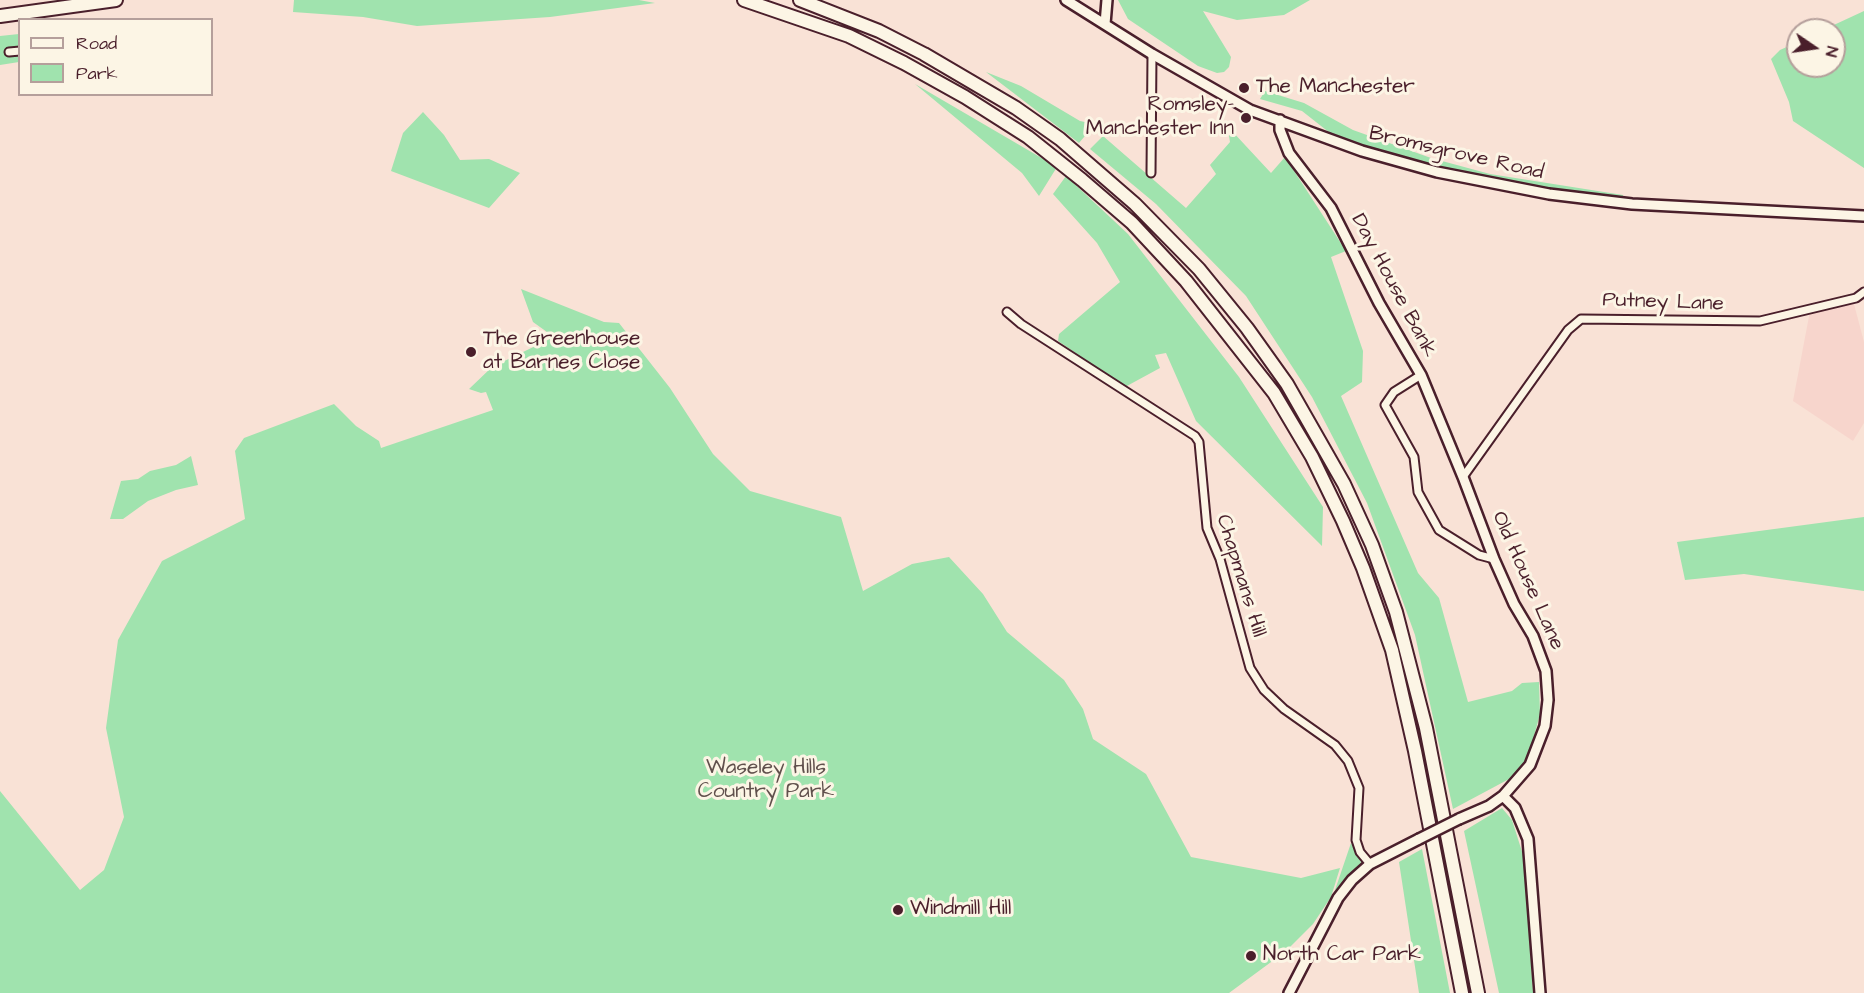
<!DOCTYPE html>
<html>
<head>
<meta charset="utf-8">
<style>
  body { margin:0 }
  #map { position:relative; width:1864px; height:993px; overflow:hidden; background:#f9e2d6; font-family:"Architects Daughter",sans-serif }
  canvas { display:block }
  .legend { position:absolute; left:18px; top:18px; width:195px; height:78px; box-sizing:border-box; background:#fcf5e5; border:2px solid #b59f9b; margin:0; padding:8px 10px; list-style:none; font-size:18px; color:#4a1f2b }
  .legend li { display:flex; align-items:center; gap:12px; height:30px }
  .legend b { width:30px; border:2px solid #b59f9b }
  .north { position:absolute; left:1786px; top:18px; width:60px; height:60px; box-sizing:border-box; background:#fcf5e5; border:2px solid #b59f9b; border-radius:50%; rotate:103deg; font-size:16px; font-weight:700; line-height:24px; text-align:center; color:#4a1f2b }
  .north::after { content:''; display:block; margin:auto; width:21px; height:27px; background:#4a1f2b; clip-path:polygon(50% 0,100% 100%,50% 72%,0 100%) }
</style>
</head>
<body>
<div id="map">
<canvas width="1864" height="993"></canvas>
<ul class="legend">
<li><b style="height:8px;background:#fcf5e5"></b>Road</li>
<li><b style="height:16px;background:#a0e3ae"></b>Park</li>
</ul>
<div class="north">N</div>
</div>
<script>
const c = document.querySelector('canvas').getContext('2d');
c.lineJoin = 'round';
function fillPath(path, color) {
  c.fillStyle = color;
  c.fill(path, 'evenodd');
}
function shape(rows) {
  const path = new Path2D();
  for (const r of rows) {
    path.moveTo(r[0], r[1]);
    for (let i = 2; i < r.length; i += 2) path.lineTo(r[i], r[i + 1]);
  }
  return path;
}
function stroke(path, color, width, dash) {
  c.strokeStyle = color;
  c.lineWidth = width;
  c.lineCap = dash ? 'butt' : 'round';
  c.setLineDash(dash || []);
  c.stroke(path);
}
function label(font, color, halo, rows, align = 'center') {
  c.font = font + ' "Architects Daughter",sans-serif';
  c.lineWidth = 6;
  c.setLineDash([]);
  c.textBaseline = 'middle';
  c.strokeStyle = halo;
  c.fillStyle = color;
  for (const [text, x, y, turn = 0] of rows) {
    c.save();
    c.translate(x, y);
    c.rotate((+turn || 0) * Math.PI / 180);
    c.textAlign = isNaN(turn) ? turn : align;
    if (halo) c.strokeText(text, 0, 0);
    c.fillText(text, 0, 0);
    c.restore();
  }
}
fillPath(shape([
  [1854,304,1864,342,1864,423,1853,441,1793,401,1810,311]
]), '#f7d5cc');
fillPath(shape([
  [294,0,639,0,655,3,550,17,417,26,363,17,293,12],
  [1118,0,1310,0,1284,15,1237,20,1203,11,1231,57,1229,67,1224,72,1217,73,1198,66,1128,19],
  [1864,11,1864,168,1793,121,1789,102,1771,59,1780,50,1798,42,1798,66,1834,66,1834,30,1823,30],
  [19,34,19,62,0,65,0,36],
  [986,72,1021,86,1080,121,1095,124,1079,143],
  [915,84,1057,167,1039,196,1022,173],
  [1265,91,1304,103,1353,130,1431,158,1490,174,1623,195,1623,199,1550,190,1438,168,1396,156,1335,137,1302,111,1260,99],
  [423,112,444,135,460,160,489,159,520,173,489,208,391,171,403,133],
  [1232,131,1271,173,1285,157,1346,251,1331,257,1363,351,1362,382,1341,396,1418,573,1439,598,1468,702,1512,691,1522,683,1539,682,1540,714,1527,762,1511,778,1453,809,1415,635,1367,503,1312,397,1246,296,1156,204,1090,149,1103,136,1186,208,1216,174,1210,165,1230,142,1229,136],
  [1066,176,1128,234,1239,377,1323,507,1322,546,1196,421,1166,353,1155,355,1160,368,1125,387,1058,341,1059,334,1120,282,1097,243,1053,194],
  [521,289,604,322,619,323,670,388,713,454,750,491,841,517,863,591,912,564,949,557,983,594,1007,632,1064,680,1083,709,1093,739,1146,774,1191,857,1301,878,1340,868,1331,897,1313,924,1286,951,1229,993,0,993,0,791,80,890,104,870,124,817,106,728,118,640,162,561,245,519,235,451,244,438,334,404,356,426,379,441,381,448,493,410,486,392,481,393,469,389,492,367,554,337,533,322],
  [191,456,198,485,176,490,148,501,123,519,110,519,121,481,138,479,150,471,176,465],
  [1864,517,1864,591,1744,574,1685,580,1677,542],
  [1502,808,1512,820,1524,858,1533,993,1499,993,1464,831],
  [1351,843,1361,862,1359,868,1340,892,1334,893],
  [1422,849,1450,993,1419,993,1399,862]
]), '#a0e3ae');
const street = shape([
  [9,52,20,51],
  [1151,173,1152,54],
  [1007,312,1021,324,1195,436,1199,442,1207,528,1220,559,1250,668,1264,690,1284,709,1335,745,1348,761,1359,788,1356,840,1360,852,1370,864],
  [1421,375,1394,392,1385,405,1414,457,1418,492,1439,530,1479,555,1494,559],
  [1463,477,1568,330,1581,319,1760,321,1856,298,1864,292]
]);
const secondary = shape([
  [1066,0,1152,54,1250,110,1362,151,1437,172,1549,194,1632,204,1864,216],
  [1105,24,1107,0],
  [1280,120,1280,130,1289,153,1331,208,1379,303,1421,375,1463,477,1494,559,1514,604,1533,636,1546,671,1548,700,1545,726,1530,765,1503,796,1489,806,1459,819],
  [1503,796,1515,808,1528,839,1540,993],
  [1289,993,1338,898,1352,880,1370,864,1419,839]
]);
const highway = shape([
  [744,0,849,36,904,63,965,97,1028,137,1082,180,1132,223,1186,281,1274,393,1312,457,1343,521,1363,568,1392,650,1415,751,1462,993],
  [800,0,879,31,924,54,1016,108,1060,139,1135,204,1199,269,1247,328,1287,384,1344,484,1372,545,1396,612,1426,728,1478,993],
  [0,16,116,0]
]);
stroke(street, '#4a1f2b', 11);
stroke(secondary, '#4a1f2b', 14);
stroke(highway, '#4a1f2b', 16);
stroke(street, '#fcf5e5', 7);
stroke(secondary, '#fcf5e5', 9);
stroke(highway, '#fcf5e5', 12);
const secondaryBridge = shape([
  [1419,839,1459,819]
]);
stroke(secondaryBridge, '#4a1f2b', 14, []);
stroke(secondaryBridge, '#fcf5e5', 9);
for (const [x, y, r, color] of [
  [1244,88,6,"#4a1f2b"],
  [1246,118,6,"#4a1f2b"],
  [471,352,6,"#4a1f2b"],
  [898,910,6,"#4a1f2b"],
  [1251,956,6,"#4a1f2b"]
]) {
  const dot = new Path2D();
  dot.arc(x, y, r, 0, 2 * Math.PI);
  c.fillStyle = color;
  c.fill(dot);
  stroke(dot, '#fcf5e5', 2);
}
label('21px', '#4a1f2b', '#fcf5e5', [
  ["The Manchester",1256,88],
  ["Romsley-",1234,106,"right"],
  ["Manchester Inn",1234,130,"right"],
  ["The Greenhouse",483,340],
  ["at Barnes Close",483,364],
  ["Windmill Hill",910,910],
  ["North Car Park",1263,956]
], 'left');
label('21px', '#4a1f2b', '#fcf5e5', [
  ["Bromsgrove Road",1456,154,13],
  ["Day House Bank",1393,286,62],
  ["Putney Lane",1663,303,2],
  ["Chapmans Hill",1240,576,73],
  ["Old House Lane",1527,581,66]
]);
label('21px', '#60504c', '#fcf5e5', [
  ["Waseley Hills",766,769],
  ["Country Park",766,793]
]);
</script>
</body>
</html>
